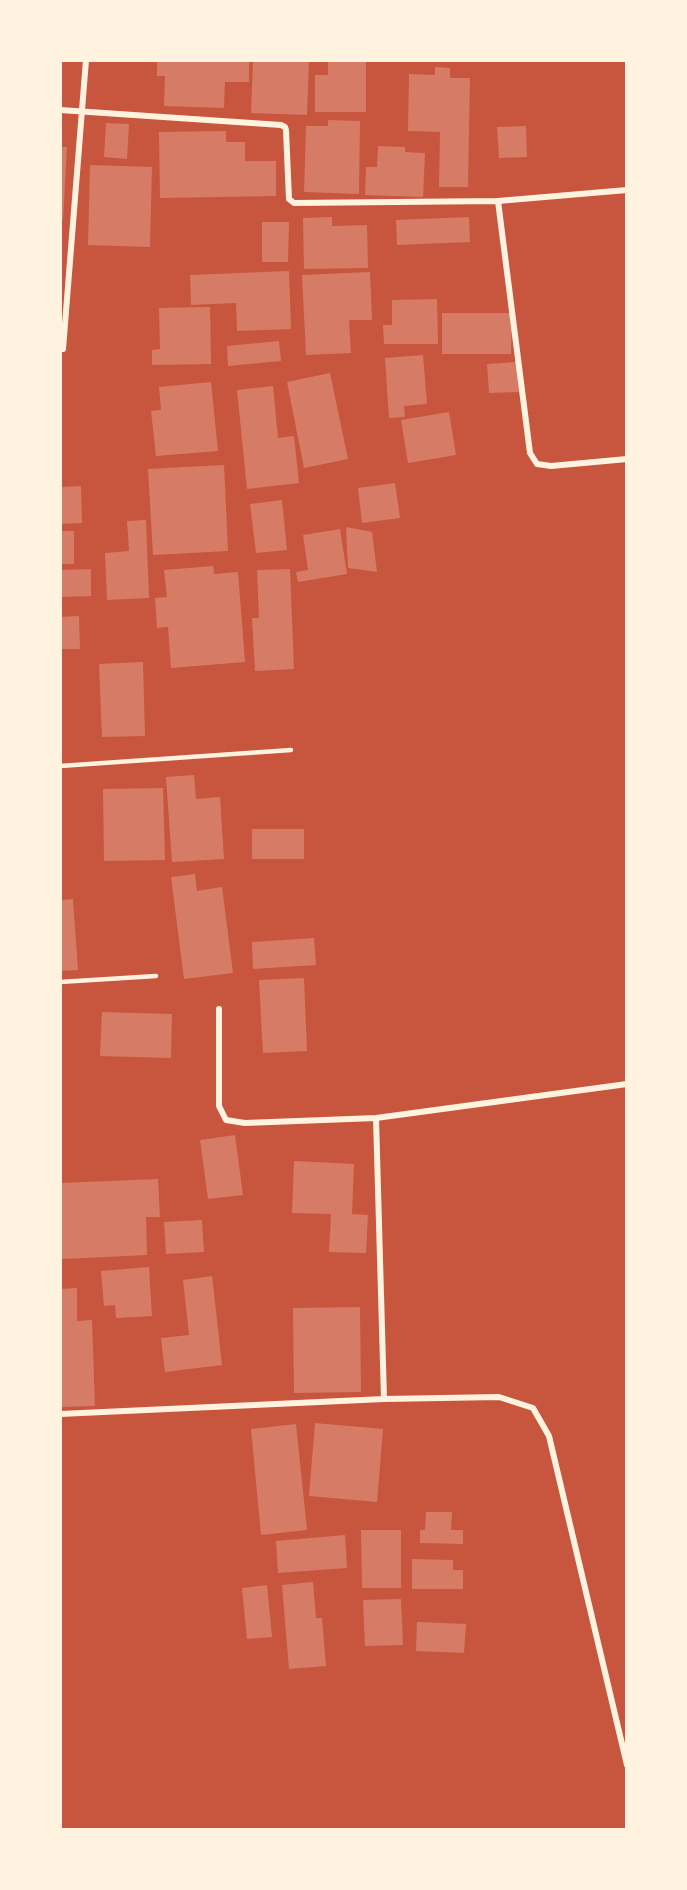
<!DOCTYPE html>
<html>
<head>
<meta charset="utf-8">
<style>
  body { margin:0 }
  #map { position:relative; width:687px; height:1890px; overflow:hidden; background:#c8553d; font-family:"PT Sans Narrow",sans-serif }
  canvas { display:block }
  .frame { position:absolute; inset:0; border:62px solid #fff3e0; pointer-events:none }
</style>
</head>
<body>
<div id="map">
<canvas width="687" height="1890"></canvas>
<div class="frame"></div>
</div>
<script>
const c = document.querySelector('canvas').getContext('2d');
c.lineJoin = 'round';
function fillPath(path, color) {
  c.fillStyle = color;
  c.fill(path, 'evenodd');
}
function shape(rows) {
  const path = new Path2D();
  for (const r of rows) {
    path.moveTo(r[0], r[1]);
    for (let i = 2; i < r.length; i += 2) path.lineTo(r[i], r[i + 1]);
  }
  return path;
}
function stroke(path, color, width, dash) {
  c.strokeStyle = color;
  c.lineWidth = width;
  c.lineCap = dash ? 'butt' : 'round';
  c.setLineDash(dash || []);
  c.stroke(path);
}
fillPath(shape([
  [157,60,249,60,249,82,225,82,224,108,164,106,165,76,157,76],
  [253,60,309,60,307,115,251,113],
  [328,60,366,60,366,112,315,112,315,75,328,75],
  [435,67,450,68,450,78,470,78,468,187,439,187,440,132,408,131,409,74,435,75],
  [328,120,360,121,359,194,304,192,306,126,328,126],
  [106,123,129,124,127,159,104,157],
  [526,126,527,157,499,158,497,127],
  [226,131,226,142,245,142,245,161,276,161,276,196,160,198,159,132],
  [378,146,405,147,405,152,425,153,423,197,365,195,366,167,377,167],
  [60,147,67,147,63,220,60,220],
  [90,165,152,167,150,247,88,245],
  [332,217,332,226,367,225,368,268,304,269,303,218],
  [469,217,470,242,397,245,396,220],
  [262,222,289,222,288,262,262,262],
  [289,271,291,329,237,331,236,303,191,305,190,275],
  [370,272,372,320,349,320,351,353,306,355,302,275],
  [437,299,438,344,384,344,383,325,392,325,392,300],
  [210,307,211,364,152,365,152,350,160,349,159,308],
  [442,313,512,313,511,354,442,354],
  [279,341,281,361,228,366,227,346],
  [423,355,427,404,404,406,405,417,389,418,385,358],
  [517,362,519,392,489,393,487,364],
  [330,373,348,459,304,468,287,382],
  [211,382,218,451,156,456,151,411,161,410,159,387],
  [273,386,278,438,294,436,299,483,247,489,237,390],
  [449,412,456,455,408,463,401,420],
  [224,465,228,551,153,555,148,469],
  [395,483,400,518,362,523,358,488],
  [81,486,82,523,60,524,60,487],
  [282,500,287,550,256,553,250,504],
  [146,520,149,598,107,600,105,553,129,551,127,521],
  [346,527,372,532,377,572,348,568],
  [340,529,347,574,298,582,296,572,308,570,303,535],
  [60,531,74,531,74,564,60,564],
  [213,566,214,574,238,572,245,662,171,668,168,627,157,628,155,598,167,597,164,570],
  [91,569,91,596,60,597,60,570],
  [290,569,294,669,255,671,252,618,259,618,257,570],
  [79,616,80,649,60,649,60,617],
  [143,662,145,736,102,737,99,664],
  [194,775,196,799,220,797,224,859,172,862,166,777],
  [163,788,165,860,104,861,103,789],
  [252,829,304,829,304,859,252,859],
  [195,874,197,891,222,887,233,973,184,979,171,877],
  [73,899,78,970,60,971,60,900],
  [314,938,316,965,253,969,252,942],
  [304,978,307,1051,263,1053,259,980],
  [102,1012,172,1014,171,1058,100,1056],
  [235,1135,243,1195,208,1199,200,1140],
  [294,1161,354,1164,352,1214,368,1215,366,1253,329,1252,331,1214,292,1213],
  [158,1179,160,1217,146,1217,147,1255,62,1259,60,1183],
  [202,1220,204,1252,166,1254,164,1222],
  [149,1267,152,1316,116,1318,115,1305,104,1306,101,1271],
  [212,1276,222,1365,165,1372,161,1338,189,1335,183,1280],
  [77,1288,77,1321,92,1320,95,1406,60,1407,60,1289],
  [360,1307,361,1392,294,1393,293,1308],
  [315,1423,383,1429,377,1502,309,1496],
  [296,1424,307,1530,261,1535,251,1429],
  [426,1512,452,1512,451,1530,463,1530,463,1544,420,1543,420,1530,425,1530],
  [361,1530,401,1530,401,1588,362,1588],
  [345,1535,347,1568,278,1573,276,1541],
  [412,1559,453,1560,453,1570,463,1570,463,1589,412,1589],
  [313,1582,316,1618,322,1618,326,1666,289,1669,282,1585],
  [267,1585,272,1637,247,1639,242,1588],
  [401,1599,403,1645,365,1646,363,1600],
  [417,1622,466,1624,464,1653,416,1651]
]), '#d67c66');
stroke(shape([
  [60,766,291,750],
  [60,982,156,976]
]), '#fff3e0', 4.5);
stroke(shape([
  [60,110,281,125,285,127,286,130,289,199,294,203,498,201,627,190],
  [498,201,530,453,537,464,551,466,627,459],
  [63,349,86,60],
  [219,1009,219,1106,226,1120,245,1123,376,1118,627,1084],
  [376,1118,384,1399],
  [60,1414,384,1399,499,1397,533,1408,549,1436,627,1765]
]), '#fff3e0', 6);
</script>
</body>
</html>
